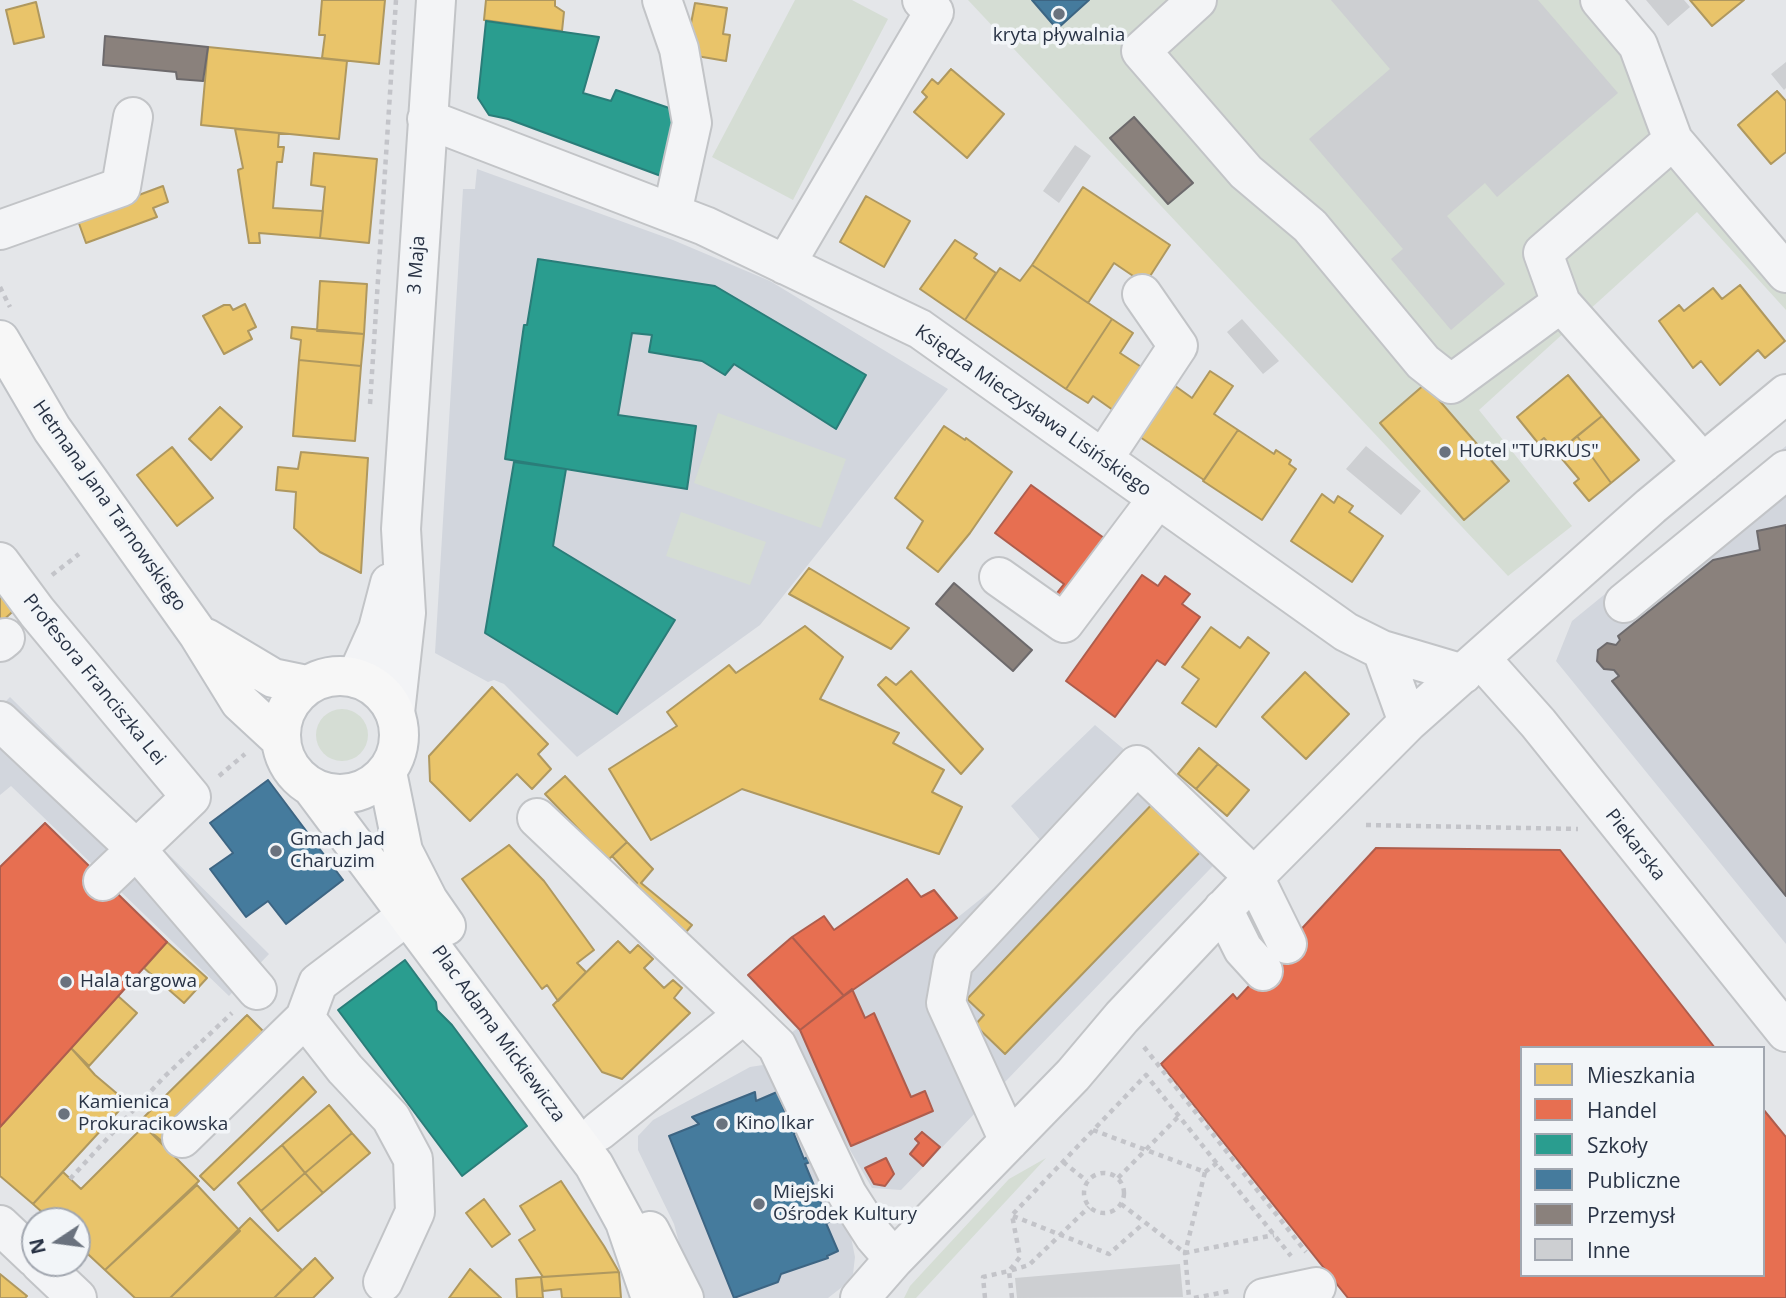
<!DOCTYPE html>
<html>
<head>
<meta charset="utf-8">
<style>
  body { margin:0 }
  #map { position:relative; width:1786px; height:1298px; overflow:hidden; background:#e4e6e9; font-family:"Open Sans",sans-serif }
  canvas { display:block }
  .legend { position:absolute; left:1520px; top:1046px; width:245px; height:231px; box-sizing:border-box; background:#f2f5f8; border:2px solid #a2a7b0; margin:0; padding:9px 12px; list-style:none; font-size:21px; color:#293345 }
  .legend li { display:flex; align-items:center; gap:14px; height:35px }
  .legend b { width:35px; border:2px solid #a2a7b0 }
  .north { position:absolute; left:21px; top:1207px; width:70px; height:70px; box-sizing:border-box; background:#f2f5f8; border:2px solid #a2a7b0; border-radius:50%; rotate:257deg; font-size:19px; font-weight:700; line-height:28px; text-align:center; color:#293345 }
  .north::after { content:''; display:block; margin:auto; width:24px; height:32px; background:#6a727e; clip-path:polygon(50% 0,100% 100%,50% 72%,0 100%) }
</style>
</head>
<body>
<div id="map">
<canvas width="1786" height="1298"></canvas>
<ul class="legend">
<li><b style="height:19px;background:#e9c46a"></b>Mieszkania</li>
<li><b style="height:19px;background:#e76f51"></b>Handel</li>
<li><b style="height:19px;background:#2a9d8f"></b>Szkoły</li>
<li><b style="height:19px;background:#457b9d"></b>Publiczne</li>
<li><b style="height:19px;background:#8a817c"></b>Przemysł</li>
<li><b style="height:19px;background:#cdcfd2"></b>Inne</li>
</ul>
<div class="north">N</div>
</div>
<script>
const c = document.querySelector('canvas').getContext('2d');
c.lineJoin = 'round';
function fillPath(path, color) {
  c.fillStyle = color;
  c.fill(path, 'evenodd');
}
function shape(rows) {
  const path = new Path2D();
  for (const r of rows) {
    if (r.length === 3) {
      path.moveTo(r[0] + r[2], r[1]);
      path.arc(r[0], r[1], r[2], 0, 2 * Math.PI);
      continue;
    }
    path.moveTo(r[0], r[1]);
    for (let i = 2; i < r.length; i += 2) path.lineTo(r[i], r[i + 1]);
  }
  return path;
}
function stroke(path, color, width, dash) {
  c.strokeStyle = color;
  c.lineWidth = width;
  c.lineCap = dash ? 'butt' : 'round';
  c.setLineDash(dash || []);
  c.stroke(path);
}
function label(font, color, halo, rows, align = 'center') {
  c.font = font + ' "Open Sans",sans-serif';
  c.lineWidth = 7;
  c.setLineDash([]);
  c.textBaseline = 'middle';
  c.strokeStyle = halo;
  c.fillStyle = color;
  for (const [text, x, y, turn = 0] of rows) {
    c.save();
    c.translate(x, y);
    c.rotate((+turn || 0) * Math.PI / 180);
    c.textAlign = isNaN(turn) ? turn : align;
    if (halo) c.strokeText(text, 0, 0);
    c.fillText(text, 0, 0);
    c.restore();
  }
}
fillPath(shape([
  [477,169,673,240,770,281,948,389,760,625,577,757,504,684,494,680,488,682,435,653,463,189,475,189],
  [1786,446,1786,944,1556,661,1572,621],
  [10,697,269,954,229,996,11,786,0,795,0,707],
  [1095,725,1235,843,901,1190,872,1188,785,1037,957,918,1008,877,1041,841,1011,806],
  [763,1065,773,1070,850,1232,855,1257,853,1274,846,1284,828,1298,705,1298,685,1265,674,1224,638,1150,638,1136,653,1120,750,1067]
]), '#d2d6dd');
fillPath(shape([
  [795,0,852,0,888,19,793,200,712,157],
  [968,0,1619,0,1685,137,1786,252,1786,310,1697,212,1479,410,1572,526,1508,576],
  [718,413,846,459,821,528,694,483],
  [681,512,766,542,750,585,666,556],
  [342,735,26],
  [1137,1060,916,1298,904,1298,910,1286,1009,1179,1046,1158]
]), '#d5ddd4');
const homes = shape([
  [322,0,385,0,379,64,322,58,325,35,319,35,322,0],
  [486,0,555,0,555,6,564,12,562,31,484,20,486,0],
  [1690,0,1744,0,1712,26,1690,0],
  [36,2,44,37,14,44,6,10,36,2],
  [695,3,727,8,723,34,730,35,726,61,685,54,695,3],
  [208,47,347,61,339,139,201,125,208,47],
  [951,69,1004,114,967,158,914,112,927,97,922,92,932,79,938,84,951,69],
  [1777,91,1786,101,1786,152,1771,164,1738,125,1777,91],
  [235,129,279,133,278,147,284,147,282,162,277,162,273,208,323,211,320,238,259,233,260,243,249,243,238,170,243,168,235,129],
  [314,153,377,159,369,243,320,238,325,187,311,185,314,153],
  [163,186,168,202,153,208,157,217,86,243,77,218,163,186],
  [1083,187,1170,245,1145,284,1114,263,1088,303,1032,265,1083,187],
  [866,196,910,221,884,267,840,242,866,196],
  [955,240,977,254,974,258,996,273,965,320,920,289,955,240],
  [1032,265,1112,319,1066,389,965,320,1000,268,1020,281,1032,265],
  [320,281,367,284,364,334,317,331,320,281],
  [1740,285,1785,341,1765,358,1758,350,1720,385,1701,361,1693,368,1659,321,1679,305,1684,311,1713,288,1722,299,1740,285],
  [245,304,256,327,248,331,252,339,224,354,203,316,224,305,230,305,233,310,245,304],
  [1112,319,1133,333,1120,353,1149,372,1120,415,1093,396,1088,403,1066,389,1112,319],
  [292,327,364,334,361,366,299,360,301,340,291,338,292,327],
  [299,360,361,366,355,441,293,436,299,360],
  [1210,371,1233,386,1214,414,1238,430,1204,480,1137,435,1171,383,1192,398,1210,371],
  [1568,375,1602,416,1557,453,1544,438,1538,443,1517,417,1568,375],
  [1425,384,1509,481,1464,520,1380,423,1425,384],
  [220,407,242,427,211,460,189,439,220,407],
  [1602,416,1639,460,1611,483,1577,436,1602,416],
  [944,426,965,440,966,438,1012,472,970,533,938,572,907,548,923,521,895,498,944,426],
  [1238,430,1274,454,1276,450,1291,460,1289,464,1296,469,1262,520,1203,481,1238,430],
  [1577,436,1611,483,1589,501,1574,483,1579,479,1557,453,1577,436],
  [172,447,213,498,177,526,137,475,172,447],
  [301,452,368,458,361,573,320,552,294,528,296,492,276,490,278,467,298,469,301,452],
  [1322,494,1334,503,1338,496,1353,506,1349,512,1383,536,1352,582,1291,541,1322,494],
  [809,568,909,628,891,649,789,594,809,568],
  [0,582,20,605,0,623,0,582],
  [805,626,843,657,820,699,899,733,893,743,944,770,932,792,962,807,939,854,742,789,651,840,609,769,677,726,667,712,729,665,736,673,805,626],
  [1211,627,1240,648,1248,637,1269,653,1216,727,1182,703,1199,679,1182,667,1211,627],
  [911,671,983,749,961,774,878,685,886,677,896,685,911,671],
  [1305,672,1349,714,1306,759,1262,717,1305,672],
  [492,687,548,744,538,754,551,769,532,789,517,774,470,821,430,781,429,756,492,687],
  [1199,748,1218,764,1196,789,1178,774,1199,748],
  [1218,764,1249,790,1227,816,1196,789,1218,764],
  [565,776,627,842,608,860,545,794,565,776],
  [1156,800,1205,847,1005,1054,975,1025,984,1015,967,999,1156,800],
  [627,842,653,869,641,883,692,925,680,939,626,893,637,883,612,856,627,842],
  [509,845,544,881,594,950,577,963,586,972,558,1001,547,985,542,989,462,879,509,845],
  [618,941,630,953,638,945,653,959,644,968,664,988,673,980,682,988,674,998,690,1013,622,1079,602,1072,553,1005,618,941],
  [167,942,207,978,184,1003,144,968,167,942],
  [118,996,137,1013,89,1066,71,1048,118,996],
  [247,1015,270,1038,163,1142,139,1122,247,1015],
  [71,1048,95,1075,127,1102,33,1204,0,1176,0,1127,71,1048],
  [303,1077,316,1092,214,1190,200,1176,303,1077],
  [329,1105,352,1133,305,1173,282,1145,329,1105],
  [144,1126,199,1181,105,1270,77,1244,77,1221,52,1221,33,1204,63,1172,81,1189,144,1126],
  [352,1133,370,1153,323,1193,305,1173,352,1133],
  [282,1145,305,1173,261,1211,238,1183,282,1145],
  [305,1173,323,1193,278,1231,261,1211,305,1173],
  [561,1181,604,1246,619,1272,543,1277,519,1240,535,1230,520,1206,561,1181],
  [197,1185,240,1231,170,1298,135,1298,105,1270,197,1185],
  [484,1199,510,1234,492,1247,466,1213,484,1199],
  [250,1218,302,1270,274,1298,170,1298,250,1218],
  [315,1258,333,1278,313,1298,274,1298,315,1258],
  [470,1269,501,1298,449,1298,470,1269],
  [619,1272,621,1298,562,1298,561,1289,543,1291,541,1277,619,1272],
  [0,1274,27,1296,25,1298,0,1298,0,1274],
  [541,1277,543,1298,517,1298,516,1279,541,1277]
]);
fillPath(homes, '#e9c46a');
stroke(homes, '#af985f', 2);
const shops = shape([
  [1031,485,1115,546,1068,609,1053,598,1064,584,995,533,1031,485],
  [1142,575,1158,586,1165,576,1190,594,1182,604,1200,617,1165,665,1157,660,1115,717,1066,681,1142,575],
  [45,823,167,942,0,1127,0,867,45,823],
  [1376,848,1560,850,1715,1048,1522,1048,1522,1275,1763,1275,1763,1109,1786,1137,1786,1298,1348,1298,1161,1064,1233,994,1237,999,1376,848],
  [907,879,921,897,934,890,957,918,844,996,792,937,824,916,834,930,907,879],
  [792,937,844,996,800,1030,748,975,792,937],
  [852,989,865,1018,874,1013,911,1097,925,1091,933,1111,851,1146,800,1030,852,989],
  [922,1132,940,1147,923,1166,910,1154,919,1143,915,1139,922,1132],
  [886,1158,894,1174,885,1186,874,1184,865,1168,886,1158]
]);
fillPath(shops, '#e76f51');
stroke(shops, '#ae5d4d', 2);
const schools = shape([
  [486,21,599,37,583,93,611,101,616,90,678,111,669,179,508,119,489,115,478,98,486,21],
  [538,259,715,286,866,375,836,429,734,364,725,375,702,361,649,352,652,335,632,333,618,415,696,426,687,489,505,459,524,325,527,325,538,259],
  [514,462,566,469,553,546,675,620,617,714,485,633,514,462],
  [405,960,436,1002,437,1010,452,1025,527,1126,462,1176,338,1010,405,960]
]);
fillPath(schools, '#2a9d8f');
stroke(schools, '#2a7d79', 2);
const public = shape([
  [1032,0,1089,0,1057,29,1032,0],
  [268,780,343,880,286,924,268,901,246,917,210,869,233,853,210,823,268,780],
  [755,1092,756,1101,777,1092,792,1129,795,1128,797,1132,794,1134,804,1159,807,1157,810,1162,805,1164,815,1188,819,1186,821,1191,817,1192,826,1217,830,1216,832,1221,826,1223,838,1251,827,1256,828,1258,781,1274,778,1282,734,1298,669,1136,699,1124,692,1117,755,1092]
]);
fillPath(public, '#457b9d');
stroke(public, '#3d6583', 2);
const industry = shape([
  [105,36,208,47,203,81,177,79,176,72,103,65,105,36],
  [1134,117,1193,183,1168,204,1110,138,1134,117],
  [1786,525,1786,896,1612,681,1619,676,1614,670,1604,669,1597,661,1598,650,1607,643,1616,645,1620,640,1618,636,1713,560,1760,550,1757,531,1786,525],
  [954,583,1032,650,1013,671,936,604,954,583]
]);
fillPath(industry, '#8a817c');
stroke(industry, '#6d6a6c', 2);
fillPath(shape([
  [1331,0,1538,0,1618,93,1497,197,1485,183,1447,216,1505,284,1451,330,1391,259,1403,249,1309,139,1390,69],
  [1646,0,1684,0,1690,7,1668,26],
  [1786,62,1786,88,1784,90,1771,74],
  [1075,145,1091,156,1059,203,1043,191],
  [1242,319,1279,361,1263,374,1227,332],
  [1366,446,1421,491,1401,515,1346,469],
  [1180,1264,1183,1297,1017,1298,1015,1278]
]), '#cdcfd2');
const minor = shape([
  [662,0,679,49,692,123,672,213],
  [1197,0,1141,51,1246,172,1310,226,1423,362,1451,384,1561,303,1703,463],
  [1600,0,1638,45,1673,140,1786,273],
  [427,119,705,226,920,329,1346,632,1382,650,1463,674],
  [0,230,121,187,133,117],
  [785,265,934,12,922,0],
  [1561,303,1543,253,1673,140],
  [1103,459,1178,346,1142,294],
  [0,562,37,612,191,797,103,881],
  [999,577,1064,623,1158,498],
  [1624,603,1786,470],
  [0,642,5,638],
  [1382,650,1408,722],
  [1481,659,1538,723,1786,1032],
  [356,678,378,629,390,583],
  [395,713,406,613,401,529,436,0],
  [0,721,135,848,257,990],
  [537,818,744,1014],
  [1223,909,1243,949,1263,971],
  [305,1018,345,1069,391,1118,413,1159,415,1212,383,1282],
  [599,1131,744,1014,777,1046,847,1194,874,1236,894,1259],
  [182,1138,305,1018,318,983,409,914],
  [1009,1141,946,1003,953,963,1137,765,1254,877,1287,944],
  [0,1225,35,1258],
  [40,1263,77,1298],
  [860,1298,894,1259,1073,1075,1122,1017,1254,877,1408,722,1651,506,1786,394],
  [1264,1298,1316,1287]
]);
const major = shape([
  [0,340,52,429,198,634,240,702,280,739],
  [206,638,273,678,307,685],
  [340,735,59],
  [387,772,403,851,428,900,446,926],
  [313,789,594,1165,625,1222,651,1298],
  [650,1231,684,1298]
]);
stroke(minor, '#c2c4c7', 42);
stroke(major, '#c0c3c7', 42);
stroke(shape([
  [0,287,10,307],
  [370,404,396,0],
  [52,575,79,554],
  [219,776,245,754],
  [1366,825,1578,829],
  [1144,1047,1306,1252],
  [1093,1130,1205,1172,1185,1253,1189,1298],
  [1063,1162,1087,1181],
  [1205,1172,1217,1163],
  [1104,1193,20],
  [1118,1178,1179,1116],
  [70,1179,163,1078,232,1013],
  [1121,1204,1185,1253,1274,1235],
  [1013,1216,1109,1254,1144,1223],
  [985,1298,983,1277,1009,1271,1020,1257,1012,1215,1146,1075,1291,1256],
  [1012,1298,1009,1271,1029,1265,1089,1207],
  [1194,1298,1230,1291]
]), '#c3c4c9', 4.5, [5, 5]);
stroke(minor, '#f3f4f6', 38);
stroke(major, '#f7f7f7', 38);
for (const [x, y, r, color] of [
  [1059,14,7,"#6a727e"],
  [1445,452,7,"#6a727e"],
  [276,851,7,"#6a727e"],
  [66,982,7,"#6a727e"],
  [64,1114,7,"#6a727e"],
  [722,1124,7,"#6a727e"],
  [759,1204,7,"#6a727e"]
]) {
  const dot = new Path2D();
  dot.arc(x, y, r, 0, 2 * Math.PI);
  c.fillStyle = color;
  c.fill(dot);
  stroke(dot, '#f2f5f8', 2.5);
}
label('19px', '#293345', '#f2f5f8', [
  ["kryta pływalnia",1059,36,"center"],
  ["Hotel \"TURKUS\"",1459,452],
  ["Gmach Jad",290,840],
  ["Charuzim",290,862],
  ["Hala targowa",80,982],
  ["Kamienica",78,1103],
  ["Prokuracikowska",78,1125],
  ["Kino Ikar",736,1124],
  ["Miejski",773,1193],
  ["Ośrodek Kultury",773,1215]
], 'left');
label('19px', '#293345', '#f2f5f8', [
  ["3 Maja",417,265,-86],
  ["Księdza Mieczysława Lisińskiego",1033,411,35],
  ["Hetmana Jana Tarnowskiego",109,506,55],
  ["Profesora Franciszka Lei",94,680,51],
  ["Piekarska",1635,845,52],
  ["Plac Adama Mickiewicza",498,1034,54]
]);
</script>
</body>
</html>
